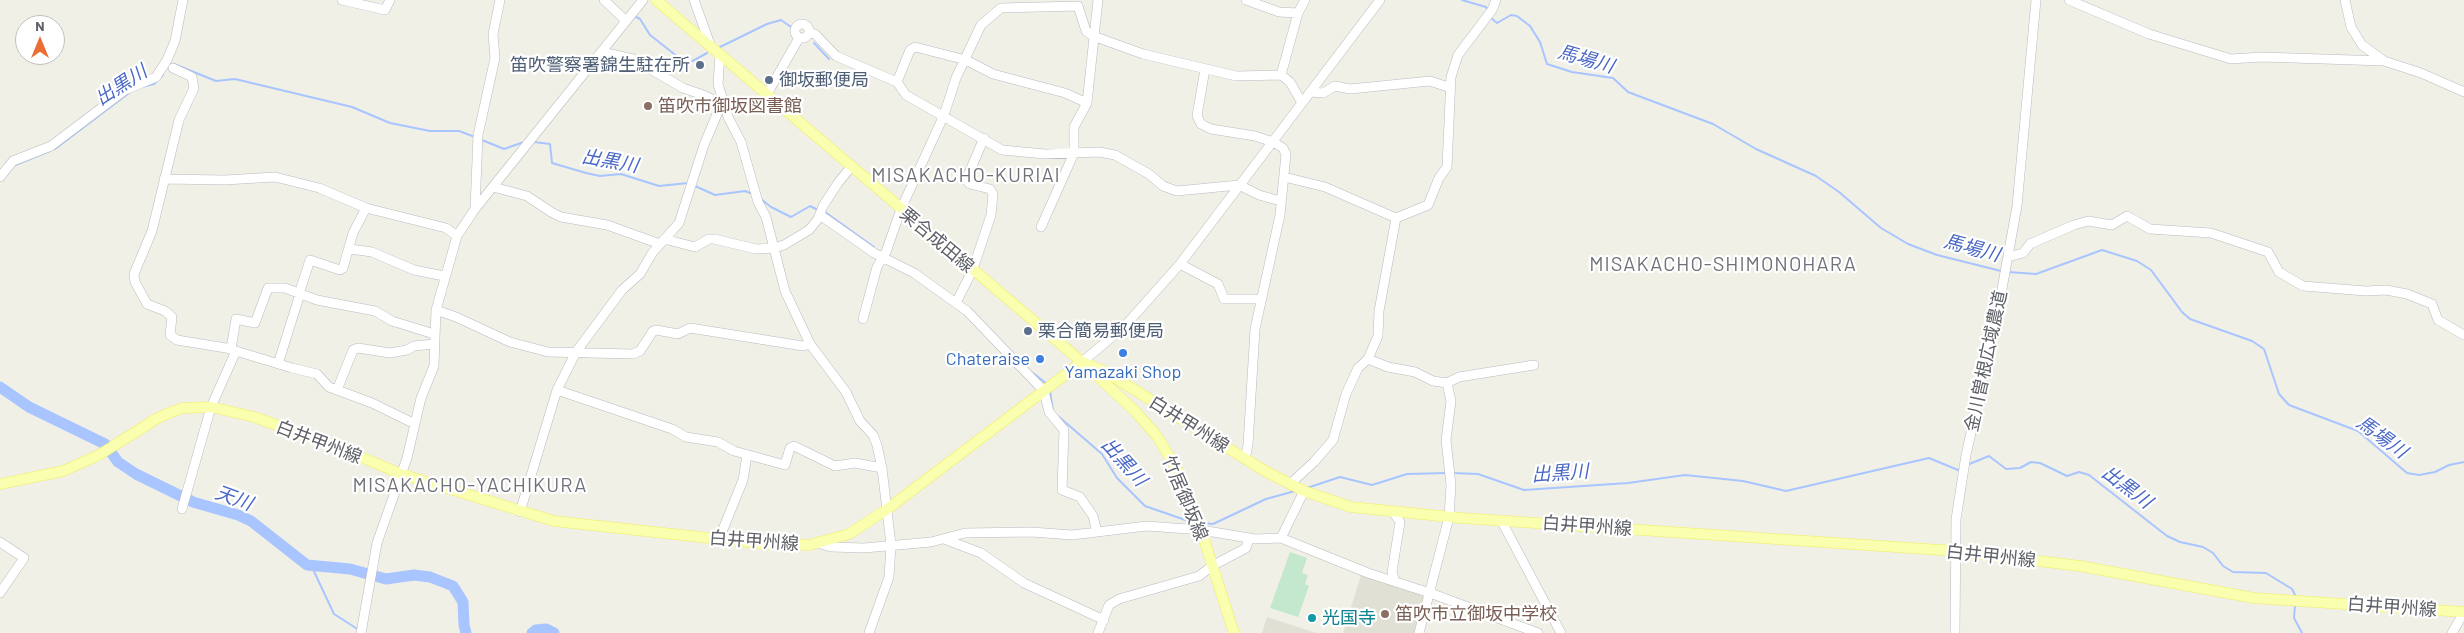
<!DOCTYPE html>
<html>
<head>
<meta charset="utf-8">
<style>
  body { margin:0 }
  #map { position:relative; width:2464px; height:633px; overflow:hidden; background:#f0f0e7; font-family:Barlow,sans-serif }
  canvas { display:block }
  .north { position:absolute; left:15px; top:15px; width:50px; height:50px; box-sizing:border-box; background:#fff; border:1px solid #bfbfc2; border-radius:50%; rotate:0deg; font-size:14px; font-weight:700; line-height:20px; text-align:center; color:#5e6067 }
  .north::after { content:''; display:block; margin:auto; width:18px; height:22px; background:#ea6e34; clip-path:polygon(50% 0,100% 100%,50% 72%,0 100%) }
</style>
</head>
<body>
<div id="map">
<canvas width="2464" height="633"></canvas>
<div class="north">N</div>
</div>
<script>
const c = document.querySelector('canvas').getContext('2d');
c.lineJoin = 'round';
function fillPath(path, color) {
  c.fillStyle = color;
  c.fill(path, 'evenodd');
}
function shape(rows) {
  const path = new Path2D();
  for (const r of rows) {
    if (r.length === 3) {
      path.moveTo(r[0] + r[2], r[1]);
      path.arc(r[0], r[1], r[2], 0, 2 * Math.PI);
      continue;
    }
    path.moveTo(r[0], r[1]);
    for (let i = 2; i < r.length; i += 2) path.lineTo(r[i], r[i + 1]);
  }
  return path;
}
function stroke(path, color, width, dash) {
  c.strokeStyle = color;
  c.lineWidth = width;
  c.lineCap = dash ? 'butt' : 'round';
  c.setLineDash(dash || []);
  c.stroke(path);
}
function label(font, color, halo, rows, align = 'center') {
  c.font = font + ' Barlow,"Noto Sans JP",sans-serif';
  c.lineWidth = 4.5;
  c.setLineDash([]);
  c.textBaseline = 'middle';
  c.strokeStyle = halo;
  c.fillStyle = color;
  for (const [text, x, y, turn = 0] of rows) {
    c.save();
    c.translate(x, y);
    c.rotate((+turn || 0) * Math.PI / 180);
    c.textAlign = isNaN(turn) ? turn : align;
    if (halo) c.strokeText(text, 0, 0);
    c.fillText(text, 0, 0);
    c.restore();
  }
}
fillPath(shape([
  [1361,575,1427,595,1416,633,1343,633],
  [1267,617,1316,633,1262,633]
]), '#e0e0d5');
fillPath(shape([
  [1290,552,1307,558,1302,573,1308,575,1305,584,1309,586,1298,617,1270,608]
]), '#c4e8cd');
stroke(shape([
  [1462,0,1486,7,1488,11],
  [636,17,640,19,650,35,687,64,707,53],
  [1491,18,1497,23,1511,15,1517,16,1530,26,1540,42,1547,64,1572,72,1613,78,1628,92,1713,124,1756,149,1816,176,1839,192,1881,228,1908,244,1937,255,2001,271],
  [814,43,829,59],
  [718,48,767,24,781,20,791,27],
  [167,66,174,64,216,81,235,79,352,107,390,123,430,131,459,131,475,137],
  [142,87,154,84,163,75],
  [482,140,504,149,524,142],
  [534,142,550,144,552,163,586,173,600,176,621,174,659,186,688,183],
  [55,149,129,93],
  [13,166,50,151],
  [695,186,715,195,745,191,753,194],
  [761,199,771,207,791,217,810,206,818,210],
  [825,212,874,247],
  [2008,272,2036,274,2102,250,2137,261,2151,270,2182,312,2190,319,2252,341,2264,349,2279,394,2289,405,2358,431,2407,473,2419,475,2435,472,2449,465,2464,462],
  [1033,373,1047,384],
  [1050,391,1053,411],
  [1058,416,1102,454,1117,478,1145,506,1194,523],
  [1967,465,1989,456,2006,469,2020,468,2031,462,2040,463,2067,476,2079,472,2089,475,2167,536,2180,542,2203,547,2213,553,2223,566,2233,572,2266,573,2292,589,2296,597],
  [1452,473,1478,474,1524,490,1628,483,1685,475,1743,481,1786,491,1929,458,1958,470,1961,468],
  [1307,488,1340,477,1372,485,1407,474,1447,473],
  [1204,523,1213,524,1266,499,1295,491],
  [311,565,334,614,359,630],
  [2295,605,2294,618,2302,633]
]), '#a9c5ff', 2);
stroke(shape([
  [0,387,29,407,105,444,118,462,136,474,193,502,238,515,251,521,307,565,350,569,386,579,414,575,430,577,453,586,463,602,464,625,466,633],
  [532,633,536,630,546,629,554,633]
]), '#a9c5ff', 11);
const minor = shape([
  [342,0,385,10,390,0],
  [604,0,625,20],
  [694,0,711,47],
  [1246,0,1279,12,1298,13],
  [2069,0,2149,34,2231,59,2262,57,2384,61],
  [2345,0,2351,27,2362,45,2384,61,2421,73,2464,92],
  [802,31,7],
  [809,33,815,34,836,56,897,82,906,95,1002,150,1045,154,1099,152,1115,155,1149,174,1163,186,1177,191,1239,185,1259,195,1280,201],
  [602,52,633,59,683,88,706,96,716,102,723,100],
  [720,54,718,84,728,117,741,142,758,202,766,217,785,291,810,344,846,392,860,421,873,435,877,445,882,468,891,545,889,577,869,633],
  [173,68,192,77,194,88,179,120,152,231,134,274,135,282,147,304,165,311,172,317,170,335,177,340,226,348,292,368,317,374,329,387,372,403,415,424],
  [1205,69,1197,116,1201,124,1211,129,1255,136,1273,142,1283,148,1286,154,1280,215,1255,329,1248,445,1245,459],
  [1281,75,1298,13,1305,0],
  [897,82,910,50,915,47,966,60,993,74,1065,93,1087,103],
  [1310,92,1323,93,1335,86,1350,89,1430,81,1451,88],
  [767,94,799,38],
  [0,177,13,161,51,146,125,90,156,77,167,60,175,41,183,0],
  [1284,177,1325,187,1396,218,1428,205,1439,178,1447,167,1451,77,1458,55,1492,10,1496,0],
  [164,179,225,180,275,177,319,188,366,208,446,228,457,236],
  [493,187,527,196,551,212,561,217,607,225,660,244],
  [475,209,478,135,495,58,493,34,500,0],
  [820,215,874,253,914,273,967,311,1044,391,1049,412,1064,430,1062,490,1080,497,1093,516,1097,532],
  [1041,227,1074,153,1074,127,1087,103,1098,0],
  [664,239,695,247,709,239,714,239,756,249,774,248,784,245,809,230,818,219,823,206,838,183,851,167],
  [350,249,372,252,414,270,444,276],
  [2008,257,2023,253,2030,244,2074,225,2088,221,2112,225,2127,216,2150,229,2211,233,2268,252,2279,272,2303,286,2366,291,2386,290,2407,294,2432,304,2438,320,2464,335],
  [1180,264,1218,284,1224,299,1262,299],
  [299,294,310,260,340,270,343,268,353,233,366,208],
  [956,303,973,269,991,215,993,194,990,189,970,184,966,180,984,138],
  [436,310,456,317,510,342,548,352,633,354,640,351,653,331,656,330,678,334,690,328,803,346,810,344],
  [863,319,877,267,886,252,901,209,944,115,956,78,981,25,1001,8,1078,6,1086,31,1093,36,1143,54,1236,76,1281,75,1290,82,1302,103],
  [231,349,236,319,255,323,268,288,285,288,317,300,375,311,392,321,434,334],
  [1368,359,1388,367,1415,372,1433,381,1447,383,1459,377,1534,365],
  [1082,362,1124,327,1180,264,1380,0],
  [278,364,300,294],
  [337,390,353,350,358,348,390,353,407,350,414,346,434,344],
  [557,390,672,429,686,437,718,442,734,451,785,465,790,448,794,446,835,466,855,463,882,468],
  [1290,484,1314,462,1333,440,1346,394,1358,368,1368,359,1378,336,1379,311,1396,218],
  [182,509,211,407,236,351],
  [520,512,557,390,576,352,622,290,640,274,653,252,679,223,704,145,723,100],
  [1393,512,1400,522,1392,572,1395,582],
  [1501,520,1561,633],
  [1281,538,1304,491],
  [719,539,743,480,747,455],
  [944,539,981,553,1024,583,1104,620],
  [0,542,24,558,0,593],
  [818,543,831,547,864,548,931,542,965,533,1032,532,1072,535,1147,526,1201,530,1255,539,1281,538,1368,573,1430,593,1538,633],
  [361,633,377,543,407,458,421,398,434,366,436,310,457,236,475,209,643,0],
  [1098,633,1109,605,1119,599,1199,576,1212,566,1246,548,1249,538],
  [1419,633,1449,517,1451,485,1446,440,1451,401,1447,383],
  [1955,633,1956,519,1966,455,1998,311,2017,206,2036,0],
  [2452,633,2464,612]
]);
const major = shape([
  [656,0,1082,362,1135,411,1157,436,1178,471,1201,530,1234,633],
  [1082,362,1104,371,1265,471,1304,491,1351,507,1461,518,1956,551,2080,566,2254,598,2464,612],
  [0,484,63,471,99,455,156,419,171,412,183,408,211,407,254,417,333,445,401,474,554,521,764,544,809,545,849,534,886,510,1082,362]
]);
stroke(minor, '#b9bac0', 10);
stroke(major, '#f2ec5f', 11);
stroke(minor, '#fff', 9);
stroke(major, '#f9ffae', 10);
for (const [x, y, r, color] of [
  [700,65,5,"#5c6f8a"],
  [769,80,5,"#5c6f8a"],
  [648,106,5,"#8d6e63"],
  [1028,331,5,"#5c6f8a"],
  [1123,353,5,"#3f7fe0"],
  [1040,359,5,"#3f7fe0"],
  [1385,614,5,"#8d6e63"],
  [1312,618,5,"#0f9aa8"]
]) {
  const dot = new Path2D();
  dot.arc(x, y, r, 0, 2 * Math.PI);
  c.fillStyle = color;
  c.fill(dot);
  stroke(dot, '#fff', 2);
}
label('18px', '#4e5e75', '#fff', [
  ["笛吹警察署錦生駐在所",690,65,"right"],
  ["御坂郵便局",779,80],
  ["栗合簡易郵便局",1038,331]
], 'left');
label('18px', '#785e54', '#fff', [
  ["笛吹市御坂図書館",658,106],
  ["笛吹市立御坂中学校",1395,614]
], 'left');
label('18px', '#5e6067', '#fff', [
  ["栗合成田線",937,240,40],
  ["金川曽根広域農道",1986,361,-78],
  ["白井甲州線",1189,424,32],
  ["白井甲州線",319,442,21],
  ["竹居御坂線",1185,498,67],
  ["白井甲州線",1587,526,4],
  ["白井甲州線",754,541,4],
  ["白井甲州線",1991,556,6],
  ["白井甲州線",2392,607,4]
]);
label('18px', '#366cbe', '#fff', [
  ["Chateraise",1030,359],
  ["Yamazaki Shop",1123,372,"center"]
], 'right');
label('18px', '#0d838f', '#fff', [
  ["光国寺",1322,618]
], 'left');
label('italic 19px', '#4968c5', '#fff', [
  ["馬場川",1586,59,16],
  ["出黒川",121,85,-33],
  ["出黒川",610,161,10],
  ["馬場川",1972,248,15],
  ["馬場川",2382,437,36],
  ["出黒川",1124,462,48],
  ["出黒川",1560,473,-4],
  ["出黒川",2127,487,37],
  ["天川",234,498,20]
]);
c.letterSpacing = '1px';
label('20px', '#6f7279', '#fff', [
  ["MISAKACHO-KURIAI",966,175],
  ["MISAKACHO-SHIMONOHARA",1723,264],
  ["MISAKACHO-YACHIKURA",470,485]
]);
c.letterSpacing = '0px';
</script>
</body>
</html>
